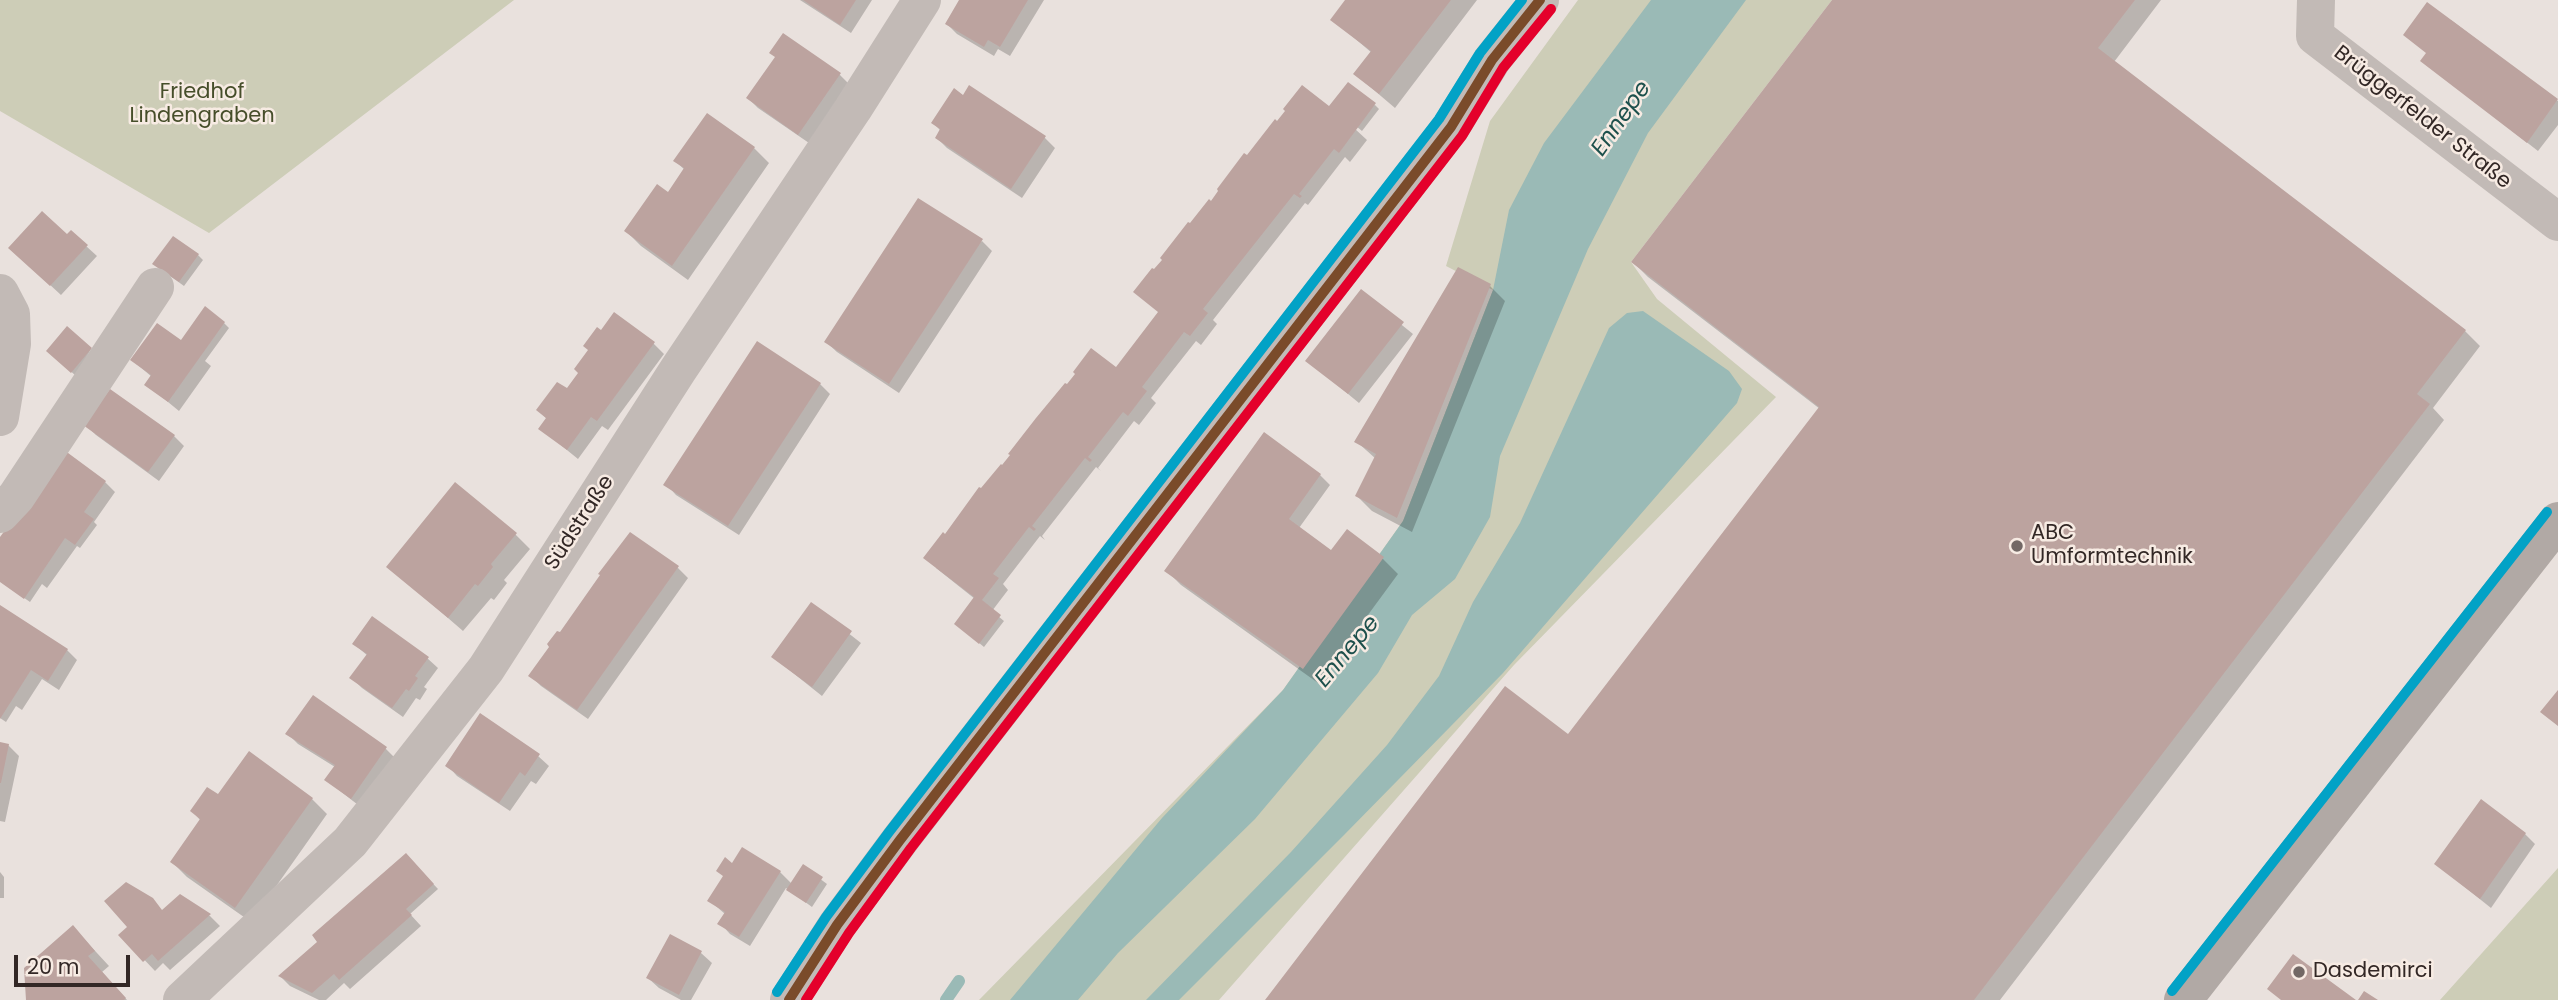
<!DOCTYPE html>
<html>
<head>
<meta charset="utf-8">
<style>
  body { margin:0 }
  #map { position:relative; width:2558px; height:1000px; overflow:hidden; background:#e9e1dd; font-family:Poppins,sans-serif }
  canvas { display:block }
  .scale { position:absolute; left:14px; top:955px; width:116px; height:32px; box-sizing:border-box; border:4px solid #322725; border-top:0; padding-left:9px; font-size:21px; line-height:24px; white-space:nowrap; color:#322725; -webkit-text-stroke:5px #f7ebe3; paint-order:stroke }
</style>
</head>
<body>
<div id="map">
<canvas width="2558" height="1000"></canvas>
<div class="scale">20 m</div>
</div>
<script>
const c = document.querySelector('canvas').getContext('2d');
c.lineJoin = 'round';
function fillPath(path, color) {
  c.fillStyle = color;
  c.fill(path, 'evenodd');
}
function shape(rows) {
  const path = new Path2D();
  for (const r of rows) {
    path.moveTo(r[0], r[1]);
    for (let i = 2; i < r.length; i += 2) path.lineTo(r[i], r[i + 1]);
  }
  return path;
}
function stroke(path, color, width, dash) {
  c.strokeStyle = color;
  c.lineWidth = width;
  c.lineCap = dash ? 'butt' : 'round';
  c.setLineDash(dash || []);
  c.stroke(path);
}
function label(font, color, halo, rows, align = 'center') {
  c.font = font + ' Poppins,sans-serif';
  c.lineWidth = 5;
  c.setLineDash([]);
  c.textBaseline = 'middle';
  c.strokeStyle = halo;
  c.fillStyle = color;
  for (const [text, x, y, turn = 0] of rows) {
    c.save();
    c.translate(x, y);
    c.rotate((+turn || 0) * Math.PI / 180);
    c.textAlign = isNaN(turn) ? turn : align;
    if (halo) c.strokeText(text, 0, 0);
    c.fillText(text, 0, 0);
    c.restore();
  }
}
fillPath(shape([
  [0,0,514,0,209,233,0,111],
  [1578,0,1832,0,1631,262,1657,299,1776,397,1514,665,1219,1000,979,1000,1283,690,1403,521,1493,290,1446,266,1490,121],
  [2558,868,2558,1000,2440,1000]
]), '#cdcdb7');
fillPath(shape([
  [1651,0,1746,0,1648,133,1588,249,1500,456,1490,517,1455,579,1412,615,1378,673,1255,819,1118,953,1078,1000,1010,1000,1162,818,1283,690,1403,521,1493,290,1509,210,1544,143],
  [1643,311,1729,371,1742,389,1737,403,1503,673,1344,835,1179,1000,1146,1000,1291,852,1387,745,1439,676,1473,602,1520,523,1609,328,1627,313]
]), '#9abab6');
fillPath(shape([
  [800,0,872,0,851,33],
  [961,0,1044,0,1010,56,998,49,994,56,957,34,947,24],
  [1347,0,1477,0,1395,108,1355,74,1372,53,1332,19],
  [1834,0,2161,0,2114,62,2465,331,2480,346,2433,408,2444,420,2000,1000,1267,1000,1569,737,1820,409,1648,277,1633,262],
  [2451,20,2558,101,2558,125,2538,151,2422,61],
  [783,35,840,75,850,85,809,143,758,108,748,98,776,58],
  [970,88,1045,138,1055,148,1022,198,947,148,937,138,941,131,933,123,964,97],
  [1375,105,1379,109,1362,131,1356,126,1354,128,1367,140,1350,162,1345,157,1308,205,1305,203,1213,320,1217,324,1201,345,1196,341,1151,398,1156,403,1139,425,1134,421,1098,468,1101,471,1096,467,1042,536,1045,540,1040,536,1003,584,1008,590,992,611,1004,621,984,647,961,628,975,599,936,568,946,536,1116,369,1160,313,1136,292,1247,158,1336,114],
  [754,148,769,163,688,280,641,246,626,231,668,194,685,170,675,161],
  [67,237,86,246,97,256,61,295,21,258],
  [982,241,992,251,899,393,837,352,826,342],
  [198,255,203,260,184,286,159,268],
  [1490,286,1505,301,1412,532,1372,511,1357,496,1376,459,1356,441],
  [1361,292,1413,334,1359,403,1308,361],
  [224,323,229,328,205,361,211,366,179,411,146,384,152,377,132,360,182,342],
  [653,343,664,354,608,430,602,426,578,459,541,429,547,419,538,410,567,391],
  [91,349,76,376,53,355],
  [820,384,830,394,739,535,676,495,666,484],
  [86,425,174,436,184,446,159,481,96,435],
  [1320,475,1330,485,1299,528,1332,553,1347,532,1383,559,1398,574,1318,683,1181,585,1166,570],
  [105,482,115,492,94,522,97,525,80,548,77,546,47,588,42,584,30,602,0,581,0,540],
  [515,534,530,549,504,580,507,583,494,600,491,598,463,631,388,566],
  [631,534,678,568,688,578,588,719,541,686,530,675],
  [811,604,861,643,822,696,773,657],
  [0,609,67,650,77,660,59,690,42,679,22,710,16,706,6,722,0,718],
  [354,644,427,658,438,668,424,687,427,689,420,700,416,698,403,717,362,688,352,678,368,656],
  [313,698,386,749,396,759,362,808,326,780,335,767,298,744,288,734],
  [0,744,8,745,19,756,5,822,0,821],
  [538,756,549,766,536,784,531,781,510,811,457,776,447,765],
  [218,797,312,799,327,814,251,922,187,877,172,862,201,821,192,811],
  [2525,834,2535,844,2491,908,2436,864],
  [406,855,438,889,410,914,421,926,350,989,344,983,326,1000,319,1000,290,986,280,976,320,942],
  [733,865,780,872,792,884,803,866,827,884,812,907,786,888,750,946,730,934,720,923,725,914,710,901],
  [0,872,4,877,4,898,0,898],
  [180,896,210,916,220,926,170,970,163,963,155,971,121,935,163,911],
  [73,927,109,966,102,972,127,1000,28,1000],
  [671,936,701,953,712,963,691,1000,681,1000,659,988,648,978]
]), '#0003');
stroke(shape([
  [946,1000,959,981]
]), '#9abab6', 12);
fillPath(shape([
  [803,0,856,0,840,25],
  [959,0,1028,0,1000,47,988,40,984,47,945,24],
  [1345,0,1451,0,1379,94,1353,74,1371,51,1330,20],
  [1832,0,2135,0,2098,48,2466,330,2417,394,2430,404,1974,1000,1265,1000,1505,686,1568,734,1819,407,1631,262],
  [2427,2,2558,99,2527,143,2420,61,2426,53,2403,35],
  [783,33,841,73,798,135,746,98,775,57,769,53],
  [1348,82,1376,103,1339,153,1334,149,1299,194,1302,196,1300,198,1294,194,1203,309,1208,313,1190,336,1184,332,1142,387,1147,391,1128,416,1123,412,1088,457,1092,460,1090,462,1085,458,1032,526,1036,529,1034,531,1029,527,993,574,999,578,982,600,1001,615,979,644,954,624,974,597,923,558,943,532,945,534,979,487,981,488,1001,464,1002,465,1010,455,1008,454,1036,418,1065,383,1067,384,1075,374,1073,372,1091,348,1116,367,1158,312,1133,292,1152,268,1154,269,1162,260,1160,258,1188,222,1190,223,1209,199,1211,201,1218,191,1217,189,1244,153,1247,155,1275,119,1277,121,1285,111,1283,109,1302,85,1329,106],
  [969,85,1046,136,1011,189,935,138,940,129,931,123,954,88,963,95],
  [707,113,755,147,672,266,624,231,657,184,668,192,684,168,673,161],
  [918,198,983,239,889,384,824,342],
  [42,211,67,234,71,230,88,245,50,286,8,248],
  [173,236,199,254,179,282,152,264],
  [1458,267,1491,284,1397,518,1355,496,1376,454,1354,442],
  [1361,289,1404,322,1348,394,1305,361],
  [205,306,225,322,168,402,144,385,151,375,130,360,157,323,181,340],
  [614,312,655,342,597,421,591,417,567,450,538,429,546,418,536,410,557,382,567,388,578,373,574,369,588,350,583,346,597,327,601,330],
  [67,326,92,348,71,373,46,351],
  [757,341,821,383,728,526,663,485],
  [110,389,175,435,148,472,83,425],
  [1264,432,1321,474,1289,519,1331,550,1347,529,1384,557,1303,669,1164,571],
  [64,450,106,481,84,512,94,519,75,545,65,538,24,599,0,582,0,537],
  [455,482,517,533,491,564,493,567,478,586,475,584,448,618,386,567],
  [630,532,679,566,577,710,528,676,549,647,547,644,557,631,560,632,600,575,598,574],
  [811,602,852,631,812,687,771,657],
  [0,605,68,649,48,681,31,670,0,719],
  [372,616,429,657,415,676,418,678,409,691,406,689,392,708,349,678,367,654,352,644],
  [2558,690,2558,726,2540,712],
  [313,695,387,747,351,799,324,780,335,765,285,734],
  [480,713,540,754,525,776,520,772,499,803,445,766],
  [0,742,9,744,1,783,0,783],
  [249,751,313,798,235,908,170,862,200,819,190,811,207,787,218,794],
  [2481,799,2526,833,2480,899,2434,864],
  [742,847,781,871,739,937,717,924,725,912,707,901,723,876,716,871,725,857,732,863],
  [406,853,434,884,406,909,412,915,339,980,334,974,312,993,278,976,317,942,312,935],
  [803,864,823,877,806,903,786,890],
  [126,882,153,898,162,910,180,894,211,914,158,961,152,954,143,962,118,935,127,927,104,901],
  [73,925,95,951,88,956,126,998,124,1000,26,1000,24,968],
  [670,934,702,951,679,995,646,978],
  [2293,954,2356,1000,2281,1000,2267,989],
  [2364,991,2378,1000,2358,1000]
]), '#bca39f');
stroke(shape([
  [2316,0,2315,36,2558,222],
  [0,293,11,314,12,344,0,417],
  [0,514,16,497,155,287],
  [182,1000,350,842,486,669,678,370,853,109,922,0],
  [789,1000,837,925,900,840,1451,127,1492,60,1540,0]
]), '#c2bab6', 38);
stroke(shape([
  [2183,1000,2558,521]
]), '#b1a9a5', 38);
stroke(shape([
  [789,1000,837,925,900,840,1451,127,1492,60,1540,0]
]), '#7a4b2a', 10);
stroke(shape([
  [806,1000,849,933,911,848,1462,136,1503,68,1551,9]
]), '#e4002b', 10);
stroke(shape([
  [2172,991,2547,512],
  [777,992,826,917,889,832,1439,119,1480,53,1522,0]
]), '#02a2c6', 10);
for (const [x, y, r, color] of [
  [2017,546,7,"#726865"],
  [2299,972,7,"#726865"]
]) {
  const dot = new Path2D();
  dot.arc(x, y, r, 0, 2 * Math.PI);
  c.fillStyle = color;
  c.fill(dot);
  stroke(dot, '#f7ebe3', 2.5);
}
label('21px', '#464e2a', '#f7ebe3', [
  ["Friedhof",202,93],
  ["Lindengraben",202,117]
]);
label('21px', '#322725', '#f7ebe3', [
  ["Brüggerfelder Straße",2422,118,38],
  ["Südstraße",580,523,-57]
]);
label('21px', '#322725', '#f7ebe3', [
  ["ABC",2031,534],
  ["Umformtechnik",2031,558],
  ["Dasdemirci",2313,972]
], 'left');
label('italic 23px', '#1d504c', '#f7ebe3', [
  ["Ennepe",1622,119,-55],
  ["Ennepe",1348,652,-50]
]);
</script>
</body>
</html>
